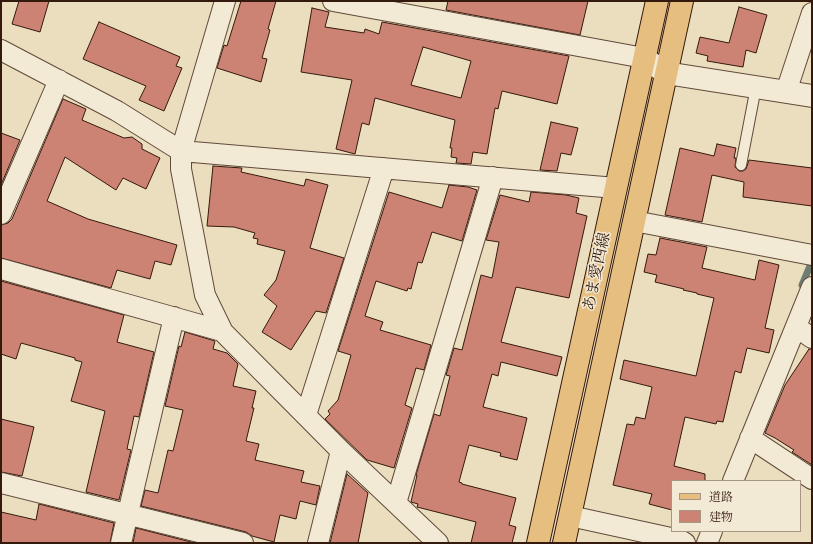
<!DOCTYPE html>
<html>
<head>
<meta charset="utf-8">
<style>
  body { margin:0 }
  #map { position:relative; width:813px; height:544px; overflow:hidden; background:#ebdebf; font-family:"IM FELL English","Noto Serif JP",serif }
  canvas { display:block }
  .frame { position:absolute; inset:0; border:2px solid #34190d; pointer-events:none }
  .legend { position:absolute; left:671px; top:480px; width:130px; height:52px; box-sizing:border-box; background:#f2ead5; border:1px solid #a69685; margin:0; padding:5px 7px; list-style:none; font-size:12px; color:#34190d }
  .legend li { display:flex; align-items:center; gap:8px; height:20px }
  .legend b { width:20px; border:1px solid #a69685 }
</style>
</head>
<body>
<div id="map">
<canvas width="813" height="544"></canvas>
<div class="frame"></div>
<ul class="legend">
<li><b style="height:5px;background:#e6bf80"></b>道路</li>
<li><b style="height:11px;background:#cc8373"></b>建物</li>
</ul>
</div>
<script>
const c = document.querySelector('canvas').getContext('2d');
c.lineJoin = 'round';
function shape(rows) {
  const path = new Path2D();
  for (const r of rows) {
    path.moveTo(r[0], r[1]);
    for (let i = 2; i < r.length; i += 2) path.lineTo(r[i], r[i + 1]);
  }
  return path;
}
function stroke(path, color, width, dash) {
  c.strokeStyle = color;
  c.lineWidth = width;
  c.lineCap = dash ? 'butt' : 'round';
  c.setLineDash(dash || []);
  c.stroke(path);
}
function fillPath(path, color) {
  c.fillStyle = color;
  c.fill(path, 'evenodd');
}
function label(font, color, halo, rows, align = 'center') {
  c.font = font + ' "IM FELL English","Noto Serif JP",serif';
  c.lineWidth = 3;
  c.setLineDash([]);
  c.textBaseline = 'middle';
  c.strokeStyle = halo;
  c.fillStyle = color;
  for (const [text, x, y, turn = 0] of rows) {
    c.save();
    c.translate(x, y);
    c.rotate((+turn || 0) * Math.PI / 180);
    c.textAlign = isNaN(turn) ? turn : align;
    if (halo) c.strokeText(text, 0, 0);
    c.fillText(text, 0, 0);
    c.restore();
  }
}
stroke(shape([
  [802,285,812,261]
]), '#707b71', 7);
const building = shape([
  [19,1,49,1,40,32,12,24,19,1],
  [241,1,276,1,268,29,270,30,262,58,267,59,261,82,217,68,224,45,227,46,241,1],
  [448,1,588,1,580,35,446,10,448,1],
  [739,7,767,15,756,53,746,50,743,67,707,61,708,56,696,53,700,37,729,43,739,7],
  [312,8,329,12,325,27,364,33,365,29,379,34,382,22,569,56,557,104,502,91,498,109,495,108,487,154,473,152,471,164,456,163,457,158,451,157,452,148,450,148,455,120,375,98,369,125,362,123,355,154,336,149,352,80,301,72,312,8],
  [423,47,471,61,461,98,411,85,423,47],
  [99,22,180,57,176,66,182,68,164,111,139,100,146,86,83,59,99,22],
  [63,99,86,109,82,120,124,138,132,137,142,144,142,149,160,158,146,189,123,178,116,190,65,157,47,201,88,219,177,245,171,265,155,261,150,279,117,270,111,288,1,258,1,225,8,223,12,219,63,99],
  [551,122,578,128,571,155,561,153,557,171,540,170,551,122],
  [1,133,20,140,1,185,1,133],
  [717,144,736,148,734,158,736,158,735,167,739,171,743,171,746,169,749,160,812,168,812,206,743,197,744,182,712,175,702,222,665,215,680,148,714,156,717,144],
  [213,166,242,168,241,172,304,186,306,179,328,185,310,248,344,258,326,313,316,311,291,350,262,332,277,306,264,295,276,280,285,251,257,244,258,239,253,238,255,233,234,227,207,226,213,166],
  [449,185,468,187,477,190,462,241,432,232,422,263,418,262,411,289,408,288,407,291,376,281,365,316,383,322,380,330,431,345,424,370,416,368,405,405,412,408,394,468,367,460,325,419,330,414,328,411,338,400,351,355,338,351,389,192,442,208,449,185],
  [531,192,566,195,579,198,576,213,587,216,569,298,516,287,501,342,562,357,557,376,501,362,498,376,492,374,483,407,527,418,517,460,500,456,501,453,469,445,459,482,462,483,462,484,516,498,509,525,516,527,512,543,471,543,476,522,417,507,418,504,411,502,417,475,416,475,434,414,440,416,450,376,446,375,454,348,462,350,481,275,492,278,499,242,486,240,500,195,529,202,531,192],
  [660,238,707,247,702,268,755,280,759,260,779,265,765,328,774,330,769,353,747,348,741,373,735,371,723,422,717,421,716,424,685,417,674,466,705,474,705,481,672,481,672,510,649,504,652,494,613,485,627,424,634,425,636,417,645,419,652,387,620,379,624,360,696,376,714,298,697,294,697,293,683,290,684,289,655,282,657,275,644,272,648,254,656,255,660,238],
  [1,281,124,315,117,342,154,352,139,417,134,416,127,449,131,450,119,500,86,492,105,411,71,401,82,362,75,360,75,358,21,343,16,359,1,354,1,281],
  [185,332,215,341,213,349,227,353,238,364,233,386,256,391,252,408,254,408,246,441,259,444,255,460,304,471,301,482,320,486,316,505,300,501,296,519,280,515,274,542,252,536,246,532,141,506,145,490,158,493,168,450,173,451,183,410,165,406,179,346,181,347,185,332],
  [809,349,812,349,812,465,792,452,794,450,775,438,765,433,785,385,809,349],
  [1,419,34,427,22,476,1,472,1,419],
  [347,474,368,493,358,543,330,543,347,474],
  [39,504,114,523,110,543,1,543,1,512,36,520,39,504],
  [136,528,195,543,133,543,136,528]
]);
fillPath(building, '#cc8373');
stroke(building, '#34190d', 1);
const service = shape([
  [741,165,756,87]
]);
const minor = shape([
  [225,1,181,151,181,169,205,295,223,332,341,451,438,543],
  [333,1,644,58],
  [1,50,117,111,181,151,616,188],
  [786,92,812,13],
  [1,214,59,80],
  [634,221,812,255],
  [1,269,222,331],
  [796,327,812,338],
  [306,415,384,168],
  [750,438,812,479],
  [733,481,812,287],
  [1,483,243,543],
  [396,503,493,177],
  [570,516,680,540,685,543],
  [121,543,174,317],
  [318,543,341,451],
  [707,543,712,531]
]);
const tertiary = shape([
  [644,58,666,73,812,96]
]);
const primary = shape([
  [538,543,657,1],
  [564,543,682,1]
]);
stroke(service, '#624a3a', 12);
stroke(minor, '#624a3a', 22);
stroke(tertiary, '#624a3a', 24);
stroke(primary, '#34190d', 24);
stroke(service, '#f2ead5', 10);
stroke(minor, '#f2ead5', 20);
stroke(tertiary, '#f2ead5', 22);
stroke(primary, '#e6bf80', 22);
label('16px', '#34190d', '#f2ead5', [
  ["あま愛西線",598,272,-78]
]);
</script>
</body>
</html>
